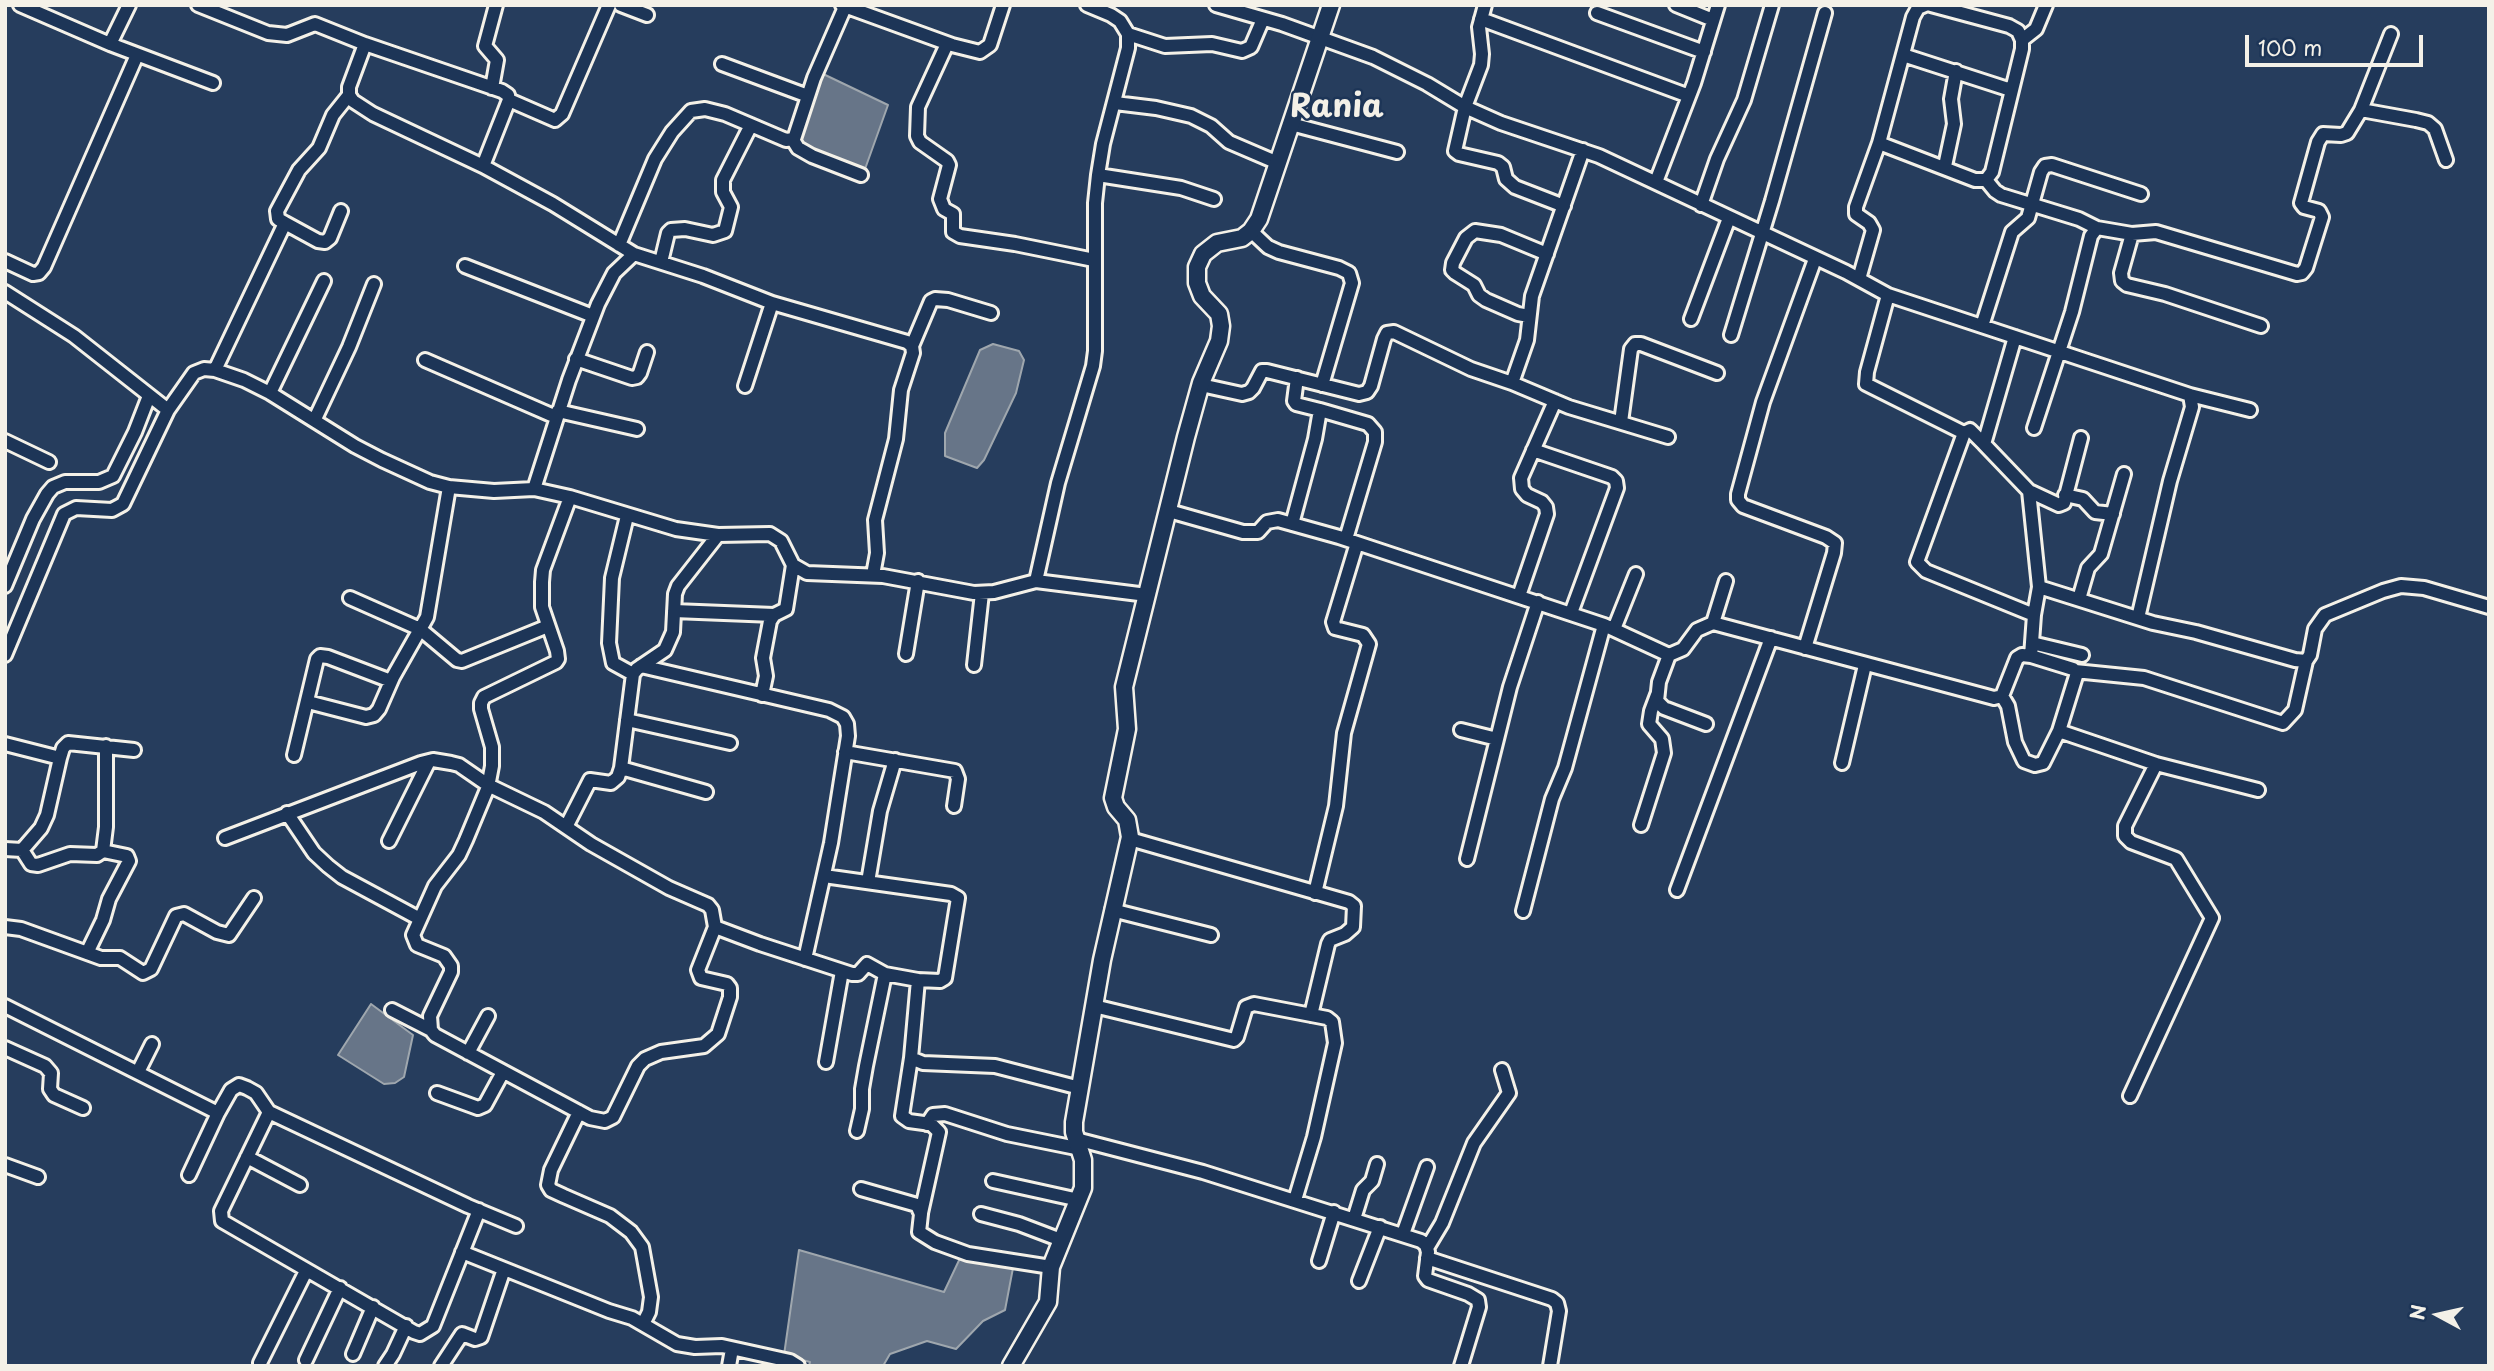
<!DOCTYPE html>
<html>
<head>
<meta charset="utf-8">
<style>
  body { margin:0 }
  #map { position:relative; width:2494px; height:1371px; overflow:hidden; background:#263d5d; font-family:"Playpen Sans",sans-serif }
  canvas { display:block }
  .frame { position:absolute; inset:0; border:7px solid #f4f1e8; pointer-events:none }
  .north { position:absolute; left:2403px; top:1280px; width:70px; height:70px; -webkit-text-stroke:5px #1d3557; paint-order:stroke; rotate:278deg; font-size:19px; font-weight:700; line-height:28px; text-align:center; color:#f4f1e8 }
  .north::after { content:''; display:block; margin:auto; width:24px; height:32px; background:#f4f1e8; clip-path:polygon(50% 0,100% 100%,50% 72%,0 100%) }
  .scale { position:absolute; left:2245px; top:35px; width:178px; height:32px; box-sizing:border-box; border:4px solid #f4f1e8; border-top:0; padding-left:9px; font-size:21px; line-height:24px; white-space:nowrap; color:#f4f1e8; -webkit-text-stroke:5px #1d3557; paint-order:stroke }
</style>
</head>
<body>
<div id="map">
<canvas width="2494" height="1371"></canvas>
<div class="frame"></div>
<div class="north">N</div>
<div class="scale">100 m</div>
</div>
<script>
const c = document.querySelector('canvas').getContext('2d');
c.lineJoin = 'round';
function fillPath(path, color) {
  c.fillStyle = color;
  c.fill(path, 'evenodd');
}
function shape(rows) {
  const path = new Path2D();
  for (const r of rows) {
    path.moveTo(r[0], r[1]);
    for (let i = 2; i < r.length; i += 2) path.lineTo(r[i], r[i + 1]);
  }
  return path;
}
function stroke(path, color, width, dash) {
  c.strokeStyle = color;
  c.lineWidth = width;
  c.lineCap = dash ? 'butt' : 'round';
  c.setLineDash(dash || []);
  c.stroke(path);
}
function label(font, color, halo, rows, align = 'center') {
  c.font = font + ' "Playpen Sans",sans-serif';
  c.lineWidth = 5;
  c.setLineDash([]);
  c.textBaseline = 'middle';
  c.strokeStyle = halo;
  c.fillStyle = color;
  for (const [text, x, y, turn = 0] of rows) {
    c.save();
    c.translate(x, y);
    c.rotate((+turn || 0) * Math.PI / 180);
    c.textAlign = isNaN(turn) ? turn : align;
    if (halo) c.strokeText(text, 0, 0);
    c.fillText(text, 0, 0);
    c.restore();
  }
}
const water = shape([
  [819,72,888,105,865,169,813,157,797,142,819,72],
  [993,344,1019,351,1024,360,1016,393,984,460,977,468,945,456,945,433,980,350,993,344],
  [371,1004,413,1035,404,1077,395,1083,384,1084,338,1055,371,1004],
  [799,1250,944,1292,962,1254,1013,1268,1005,1310,983,1321,956,1349,927,1341,890,1354,883,1366,809,1366,810,1362,784,1355,799,1250]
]);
fillPath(water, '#677588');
stroke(water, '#9fa7ae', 2);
const minor = shape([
  [20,5,110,44],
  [129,5,110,44,213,83],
  [198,5,268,33,287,35,315,24,365,44],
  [621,5,647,15],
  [842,5,952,45,980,52,990,45,1003,5],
  [1216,5,1282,24,1373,57,1427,84,1465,107,1501,123,1599,156,1846,272,1888,295,2190,395,2192,407,2170,481,2138,618],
  [1485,5,1479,27,1482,54,1481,65,1465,107,1455,151,1459,154,1498,163,1503,167,1506,179,1515,187,1564,206],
  [1676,5,1713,20],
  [1597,13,1704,52],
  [1481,19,1689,96],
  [1128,34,1165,46,1212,44,1242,51,1251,47,1263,19],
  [2022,40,2036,29,2046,5],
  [947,44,918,107,917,136,920,142,947,161,949,165,940,199,944,209,953,214,953,232,960,236,1015,244,1094,260],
  [1903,55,2011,90],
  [722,64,808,96],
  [492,88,497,60,485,46,496,5],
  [509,100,555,120,562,114,609,5],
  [1115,103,1156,108,1191,116,1211,126,1229,142,1278,163],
  [2361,110,2391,34],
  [1291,124,1397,152],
  [793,140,798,148,812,156,861,175],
  [1879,143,1975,180,1986,180,1992,172,2022,49,2022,40,2018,31,2009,26,1931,5],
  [483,166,509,100,508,95,502,91,365,44,349,87,349,95,353,101,373,114,483,166,553,204,634,254],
  [1945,166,1954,124,1951,99,1956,71],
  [1098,175,1181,188,1214,199],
  [1986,180,1995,191,2001,195,2079,219,2097,228],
  [1656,182,1694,83,1718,5],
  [1701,205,1717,159,1744,100,1772,5],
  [285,223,278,219,277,211,299,170,319,148,333,115,349,95],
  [1251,231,1268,247,1279,252,1339,268,1349,273,1352,283,1322,385],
  [2132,234,2121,273,2122,281,2127,285,2165,294,2261,326],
  [619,245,655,159,672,132,691,111,705,109,725,114,786,140,794,139,814,78,845,7],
  [5,261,33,274,39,273,44,267,137,55],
  [661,262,668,233,671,230,685,229,713,235,725,231,731,207,723,192,723,180,751,125],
  [465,266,593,316],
  [1859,279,1873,230,1869,223,1856,214,1856,207,1879,143,1913,17,1918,8,1925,5],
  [5,292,74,336,168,410,194,373,204,369,215,370,244,380,270,393,355,446,382,460,430,482,449,487,494,491,534,489,570,497,676,529,718,535,770,534,781,541,793,565,807,573,883,576,974,593,994,592,1036,581,1147,595],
  [1888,295,1867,372,1866,384,1964,433],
  [1529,316,1518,314,1486,300,1479,295,1474,285,1455,273,1452,270,1453,263,1466,238,1475,231,1501,235,1547,254],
  [1691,319,1729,218],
  [1982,326,2012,232,2028,218,2041,172,2045,166,2052,165,2141,194],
  [1731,335,1772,201,1825,13],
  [2015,337,1984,444,1970,430,1964,433,1917,562,1926,571,2034,615,2031,656],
  [912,346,931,301,935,299,948,300,991,313],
  [576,359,632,378,637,377,640,373,647,352],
  [425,360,556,417],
  [215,370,285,223,318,241,325,242,330,238,341,211],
  [1297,378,1294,401,1296,404,1320,410],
  [1512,383,1527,340,1532,296,1583,150],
  [1201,385,1242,394,1249,392,1253,388,1262,371,1267,371,1359,394,1367,392,1371,386,1384,339,1387,333,1394,332,1471,369,1512,383,1569,407,1668,437],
  [745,386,772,303],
  [270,393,324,281],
  [2190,395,2250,410],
  [558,411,637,429],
  [315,419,349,347,374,284],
  [1621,422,1631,349,1635,344,1641,344,1717,373],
  [2034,428,2072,312,2091,236,2097,228,2132,234,2156,232,2297,274,2302,273,2306,268,2322,217,2319,211,2304,207,2301,203,2318,142,2323,134,2341,135,2347,133,2361,110,2416,120,2428,123,2435,129,2446,160],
  [5,441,49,462],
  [1984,444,2029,491,2039,587],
  [1533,450,1612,477,1616,481,1617,488,1571,613],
  [534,489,569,380,598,304,614,273,634,254,703,276,772,303,907,342,912,346,913,353,901,390,896,439,875,520,877,553,873,575],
  [2029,491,2059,505,2064,503,2081,438],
  [2065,495,2083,499,2095,512,2113,514],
  [570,497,543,570,542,582,542,607,557,651,558,659,556,662,484,697,481,703,481,709,492,747,492,766,488,787,466,840,459,855,435,886,413,935,417,945,444,956,451,966,451,972,430,1016,431,1030,435,1035,590,1118,605,1121,613,1117,638,1066,645,1059,661,1052,704,1046,718,1034,730,997,730,988,727,984,701,978,698,970,715,927],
  [1169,511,1243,532,1258,532,1267,522,1278,520,1339,537,1604,625,1669,655,1683,649,1697,630,1713,623,1994,698,2002,696,2017,658,2022,655,2031,656,2073,669,2077,673,2059,731,2156,764,2258,790],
  [627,516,612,578,609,643,613,663,633,674],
  [1292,524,1315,439,1320,410,1368,424,1375,432,1375,442,1346,539],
  [1036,581,1058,483,1093,366,1095,351,1095,203,1098,175,1103,144,1128,48,1128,34,1120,21,1111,15,1087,5],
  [5,586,33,519,47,494,53,487,65,482,99,482,113,476,135,432,149,396],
  [1519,596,1547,514,1546,507,1542,502,1527,495,1522,489,1521,478,1555,401],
  [350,598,420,629,457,660,462,661,548,626],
  [2079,599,2088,568,2101,554,2124,474],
  [674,611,774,615],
  [2034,615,2039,587,2153,623,2196,632,2295,660,2306,661,2310,655,2315,629,2325,615,2383,591,2401,586,2424,588,2489,607],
  [1713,623,1726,581],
  [1614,629,1636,574],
  [2032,643,2082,655],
  [1805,648,1834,553,1835,543,1826,537,1743,506,1738,500,1738,494,1763,402,1815,259],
  [906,654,918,581],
  [5,655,64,514,76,508,112,510,123,504,168,410],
  [1669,655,1659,682,1657,701,1664,708,1706,724],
  [974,665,982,593],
  [641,666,829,710,843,717,847,724,848,736,831,843,805,959],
  [2075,671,2144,678,2283,723,2295,710,2306,661],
  [762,695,766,676,763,658,770,621,774,615,786,609,793,565],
  [2002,696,2008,706,2015,742,2024,761,2035,765,2043,763,2059,731],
  [308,702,366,717,374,715,379,709,393,677,427,617,449,487],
  [627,720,730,743],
  [1461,730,1497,739],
  [5,744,60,758,63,748,68,743,134,750],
  [845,752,955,771,958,779,954,806],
  [294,755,317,659,320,656,328,657,391,681],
  [1842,763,1865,665],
  [621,768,706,792],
  [287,813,314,853,328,866,342,877,420,919],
  [1641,825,1664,753,1662,739,1649,724,1651,711,1657,695],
  [566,827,590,780,611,783,618,777,621,768,633,674,637,669,665,650,673,632,675,594,678,586,718,535],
  [225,838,421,763,433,760,451,763,459,765,488,785,544,812,591,844,669,888,708,905,712,910,715,927,760,944,852,974,858,974,867,964,885,974,918,980],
  [1130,839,1349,902,1354,906,1353,927,1345,934,1330,940,1328,944,1311,1015],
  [389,841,429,761],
  [5,849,22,850,41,828,47,815,60,758],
  [22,850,31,864,38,865,70,854,97,855,103,851,106,827,106,746],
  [1467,859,1510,687,1538,602],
  [824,876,951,894,958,898,945,978,940,981,918,980,911,1058,923,1063,995,1066,1080,1088],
  [868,882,880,811,895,760],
  [1677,890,1771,638],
  [1315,893,1336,806,1344,733,1369,644,1363,635,1335,628,1333,622,1357,543],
  [1112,910,1211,935],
  [1523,911,1552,799,1565,768,1604,625],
  [5,927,21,929,101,958,120,958,143,973,151,969,176,916,184,914,217,932,229,935,254,898],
  [87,953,103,920,109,899,129,861,127,856,103,851],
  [5,1006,218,1113,231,1090,239,1085,247,1088,256,1093,269,1112,468,1206,516,1226],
  [1094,1006,1234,1040,1237,1037,1246,1007,1254,1004,1327,1018,1332,1022,1335,1043,1314,1137,1295,1200],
  [392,1010,431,1030],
  [5,1048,45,1066,51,1073,50,1089,54,1095,83,1108],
  [468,1053,488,1016],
  [911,1058,902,1116,909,1121,931,1124,939,1132,921,1213],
  [826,1062,842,971],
  [138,1072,152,1044],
  [437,1093,478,1108,485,1105,503,1072],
  [2130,1096,2212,918,2176,859,2131,842,2125,836,2125,826,2156,764],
  [269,1112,221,1211,222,1221,414,1332,420,1334,433,1326,479,1210],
  [579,1112,551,1170,548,1185,551,1190,564,1196,610,1216,631,1232,642,1247,651,1297,649,1312,643,1324],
  [927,1124,933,1115,945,1114,1007,1134,1081,1149],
  [857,1131,862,1109,862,1089,866,1066,885,974],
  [1076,1139,1203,1172,1421,1241,1426,1245,1428,1252,1425,1276,1428,1280,1468,1294,1478,1300,1479,1307,1461,1366],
  [247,1157,300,1185],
  [5,1165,38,1177],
  [189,1175,218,1113],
  [993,1181,1079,1200],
  [861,1189,917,1205,921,1214,919,1232,935,1242,968,1254,1051,1267],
  [981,1214,1019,1224,1061,1240],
  [1354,1219,1363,1190,1372,1181,1377,1164],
  [1403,1234,1427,1167],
  [1427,1248,1442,1223,1474,1143,1509,1093,1502,1070],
  [462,1252,609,1311,632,1318,677,1344,695,1347,722,1346,790,1361,798,1366],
  [1427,1258,1552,1299,1557,1303,1559,1311,1550,1366],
  [1319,1261,1334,1212],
  [1359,1281,1380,1227],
  [353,1354,373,1307],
  [306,1360,340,1288],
  [260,1363,306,1271],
  [385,1366,393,1354,406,1326],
  [441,1366,462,1334,475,1339,481,1337,504,1269],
  [729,1366,732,1349]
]);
const tertiary = shape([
  [1011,1366,1048,1302,1051,1267,1083,1188,1083,1160,1074,1132,1074,1122,1102,960,1130,837,1127,820,1116,807,1113,798,1127,729,1124,687,1186,437,1201,383,1219,341,1221,326,1219,314,1202,296,1197,283,1197,267,1203,254,1217,243,1242,238,1251,231,1259,219,1331,5]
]);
stroke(minor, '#f4f1e8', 18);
stroke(tertiary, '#f4f1e8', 21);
stroke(minor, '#1d3557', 12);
stroke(tertiary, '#1d3557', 16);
label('bold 32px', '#f4f1e8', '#1d3557', [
  ["Rania",1337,108]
]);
</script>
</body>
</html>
